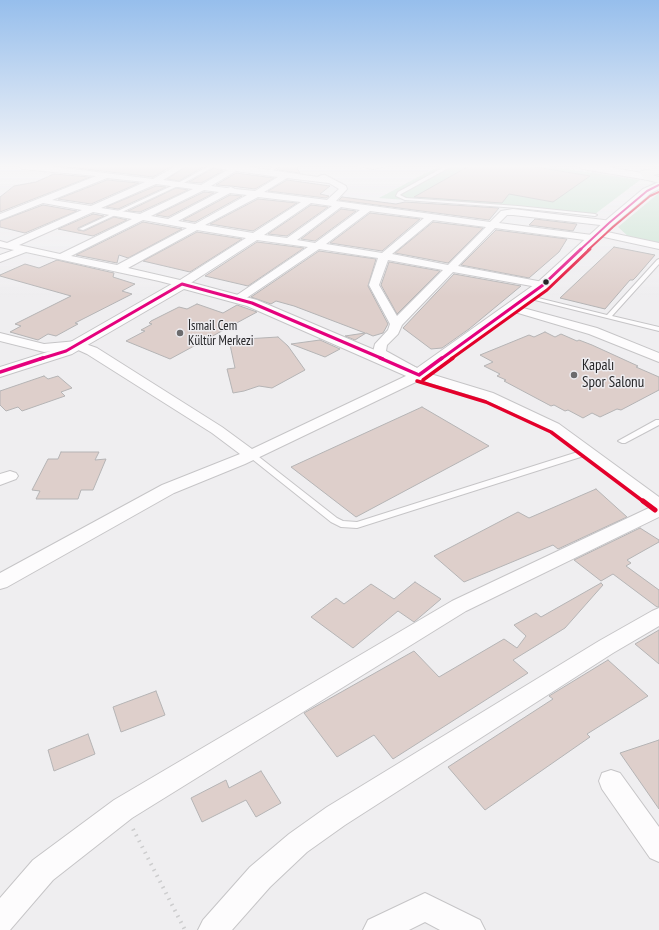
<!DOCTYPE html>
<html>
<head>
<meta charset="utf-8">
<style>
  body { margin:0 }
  canvas { display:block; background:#efeef0 }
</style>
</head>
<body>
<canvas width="659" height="930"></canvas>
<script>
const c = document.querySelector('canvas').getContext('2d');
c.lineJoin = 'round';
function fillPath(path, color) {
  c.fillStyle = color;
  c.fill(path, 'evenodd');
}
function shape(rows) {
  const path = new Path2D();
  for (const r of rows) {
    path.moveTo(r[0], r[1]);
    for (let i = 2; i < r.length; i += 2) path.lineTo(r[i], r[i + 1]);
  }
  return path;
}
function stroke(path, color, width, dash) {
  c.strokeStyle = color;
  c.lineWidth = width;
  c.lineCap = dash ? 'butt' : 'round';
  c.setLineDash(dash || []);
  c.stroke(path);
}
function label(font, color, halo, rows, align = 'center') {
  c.font = font + ' "PT Sans Narrow",sans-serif';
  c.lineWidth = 3;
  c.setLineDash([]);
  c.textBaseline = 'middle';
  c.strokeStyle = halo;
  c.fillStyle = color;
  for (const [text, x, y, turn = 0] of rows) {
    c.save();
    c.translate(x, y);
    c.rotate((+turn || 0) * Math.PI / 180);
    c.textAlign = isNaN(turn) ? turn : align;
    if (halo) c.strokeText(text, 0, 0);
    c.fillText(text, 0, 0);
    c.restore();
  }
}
fillPath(shape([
  [439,166,548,166,640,180,595,214,379,198],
  [659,193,659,244,631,239,618,227]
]), '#cae3d2');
const building = shape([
  [70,166,172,166,153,177,68,167,70,166],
  [187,166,205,166,179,181,167,179,187,166],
  [280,166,296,166,300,173,277,170,280,166],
  [469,166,530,166,590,176,553,202,509,194,502,203,414,197,469,166],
  [214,168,223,171,201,183,189,182,214,168],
  [236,173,274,178,255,189,231,186,216,185,236,173],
  [54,174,90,177,0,212,0,197,14,186,36,182,54,174],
  [107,180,139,183,91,204,58,199,107,180],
  [287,180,330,186,320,194,329,196,326,198,268,191,287,180],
  [156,186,166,187,118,209,106,207,156,186],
  [176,188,188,190,140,212,128,211,176,188],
  [204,192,214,193,168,217,156,215,204,192],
  [230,195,242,196,195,222,183,220,230,195],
  [342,197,396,204,405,202,499,208,489,220,339,200,342,197],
  [258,199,297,203,253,231,210,224,258,199],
  [43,205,77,211,25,233,0,227,0,221,43,205],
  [311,205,328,207,287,236,268,234,311,205],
  [341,209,356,211,315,241,301,239,341,209],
  [370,213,420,219,382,251,330,243,370,213],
  [93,214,104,216,78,228,78,230,84,231,114,217,127,220,93,236,58,229,93,214],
  [535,219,577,224,573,231,529,225,535,219],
  [143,222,182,229,128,258,119,255,117,263,76,255,143,222],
  [433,222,483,228,448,263,395,253,433,222],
  [496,230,567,239,559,252,529,278,461,265,496,230],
  [197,232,242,239,190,272,143,261,197,232],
  [257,242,304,248,248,286,205,276,257,242],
  [614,247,655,255,636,277,633,280,630,280,605,309,560,298,614,247],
  [319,251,376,259,368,286,388,324,383,333,373,336,366,333,355,340,345,336,365,333,294,306,276,301,271,304,251,297,319,251],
  [57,260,114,273,113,277,135,284,122,291,132,294,75,323,78,324,56,336,48,334,38,340,10,332,21,326,15,324,71,296,0,276,0,275,25,264,39,268,57,260],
  [389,262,440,271,397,314,381,285,389,262],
  [454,274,521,286,469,329,442,348,431,349,403,328,454,274],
  [197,304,223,313,237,305,257,312,170,359,126,341,145,331,141,330,152,324,149,323,151,321,179,307,187,309,197,304],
  [545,332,555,337,561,334,577,341,579,340,592,345,638,366,636,367,659,377,659,390,621,410,617,409,600,417,592,413,583,418,568,410,565,411,554,405,551,406,504,381,506,380,497,376,500,374,484,366,493,362,480,355,529,335,534,337,545,332],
  [278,337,288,346,305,370,272,388,259,386,244,391,233,393,227,369,235,368,229,340,278,337],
  [320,340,340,349,325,357,291,344,320,340],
  [44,376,48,379,58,376,72,388,61,392,65,396,22,411,18,407,6,411,0,405,0,391,44,376],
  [422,407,489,446,356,517,291,467,422,407],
  [61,452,99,452,95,460,106,459,93,490,81,490,78,499,36,499,40,491,32,490,48,459,58,459,61,452],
  [596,489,627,517,558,549,553,545,464,582,434,556,518,512,529,518,596,489],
  [640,528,659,540,659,542,627,560,631,563,626,566,659,590,659,607,657,607,613,574,601,581,574,560,640,528],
  [415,582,441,599,414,622,398,611,353,648,311,617,336,598,344,604,371,584,394,599,415,582],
  [601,583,603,585,565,628,513,660,528,673,393,759,374,735,337,757,304,713,414,651,439,677,504,639,517,648,526,636,514,625,536,613,541,617,601,583],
  [659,630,659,664,635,644,659,630],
  [608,660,648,696,587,734,590,737,485,810,448,767,553,699,549,696,608,660],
  [156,691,165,715,121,732,113,707,156,691],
  [88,734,95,754,54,771,48,750,88,734],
  [659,740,659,809,620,753,659,740],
  [261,771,281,803,256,817,246,800,202,822,191,798,226,780,229,788,261,771]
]);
fillPath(building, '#decfcb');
stroke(building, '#b5b4b5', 1);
const service = shape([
  [209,166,215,166,180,185,83,230,79,229,178,183,209,166],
  [274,166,279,166,268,174,266,174,266,172,274,166],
  [358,166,373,167,386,166,373,169,358,166],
  [446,166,452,166,401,194,400,195,406,198,518,206,595,214,597,215,595,216,518,208,405,200,396,196,398,192,446,166],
  [659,259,659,264,612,316,659,327,659,331,523,297,526,295,607,315,657,260,659,259],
  [656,420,659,420,659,425,625,443,622,443,618,441,656,420],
  [584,450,587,450,591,452,590,454,357,528,341,527,331,522,247,455,251,453,254,453,337,518,343,521,357,522,584,450]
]);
const minor = shape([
  [19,166,43,166,81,170,153,179,176,166,186,166,163,180,201,185,227,170,210,166,242,166,318,177,322,175,325,175,346,186,347,189,336,201,490,222,501,211,513,209,612,221,614,223,609,226,513,215,507,215,499,223,592,235,597,238,592,241,495,228,458,266,543,282,548,285,547,287,543,288,453,272,402,325,398,334,387,345,386,351,424,372,493,393,559,424,659,497,659,517,466,611,132,818,53,880,10,930,0,930,0,898,33,860,114,800,452,601,651,507,549,430,483,399,420,380,245,464,174,493,7,587,0,589,0,573,162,485,240,454,212,433,87,354,76,349,44,352,0,341,0,333,44,344,77,341,97,348,222,427,252,449,408,375,379,360,373,352,375,344,388,330,390,324,369,285,378,258,319,249,242,301,238,302,234,301,232,299,234,297,308,247,257,240,186,286,182,287,159,281,26,252,0,262,0,255,14,250,0,247,0,241,7,243,82,210,43,203,0,220,0,214,96,176,22,169,19,166],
  [236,171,278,177,255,191,235,189,231,187,227,188,211,186,236,171],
  [107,178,145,182,91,206,52,200,107,178],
  [287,178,329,183,339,189,327,200,264,192,287,178],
  [156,184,193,189,140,214,101,208,156,184],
  [204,190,219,192,168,219,151,216,204,190],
  [230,193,247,195,195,224,178,221,230,193],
  [258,197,301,202,253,233,205,225,258,197],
  [311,203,332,206,287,238,264,235,311,203],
  [341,207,360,210,315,243,297,240,341,207],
  [370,211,424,218,382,253,326,244,370,211],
  [93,212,132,219,60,254,19,245,93,212],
  [143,220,187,228,117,265,71,256,143,220],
  [433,220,486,227,448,265,392,254,433,220],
  [197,230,246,238,180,280,128,268,197,230],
  [388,260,443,270,397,316,379,285,388,260],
  [598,230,659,243,659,249,595,235,593,233,595,231,598,230],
  [512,305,597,328,659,353,659,362,589,334,508,310,506,308,508,306,512,305],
  [10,471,16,473,18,476,16,479,0,485,0,474,10,471],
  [659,608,659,626,613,653,345,825,307,852,270,887,232,930,198,930,203,920,250,867,289,834,327,807,599,641,652,611,659,608],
  [611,770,620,773,659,827,659,862,650,858,602,789,599,781,602,773,611,770],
  [425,893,480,920,485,930,440,930,425,922,409,930,363,930,368,920,425,893]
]);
const tertiary = shape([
  [578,166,602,166,648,174,653,177,648,180,582,169,578,166],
  [659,182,659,189,651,193,613,225,548,288,425,379,419,380,413,379,247,306,184,289,72,354,0,377,0,367,60,348,177,281,182,280,257,300,417,368,538,282,605,221,643,189,659,182]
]);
const secondary = shape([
  [659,168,659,174,653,175,659,177,659,183,644,179,640,173,641,171,659,168]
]);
stroke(service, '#c6c5c7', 2);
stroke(minor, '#c6c5c7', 2);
stroke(tertiary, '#c6c5c7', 2);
stroke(secondary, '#c6c5c7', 2);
stroke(shape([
  [133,829,185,930]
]), '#cdcdce', 4, [1.5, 5]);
fillPath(service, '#fdfcfd');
fillPath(minor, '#fdfcfd');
fillPath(tertiary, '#fdfcfd');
fillPath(secondary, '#f1f1ed');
stroke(shape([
  [580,250,609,223,647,191,659,185]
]), '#e5007d', 2);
stroke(shape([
  [40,359,66,351,182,284,252,303,383,359],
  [441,359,543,285,581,249]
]), '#e5007d', 3);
stroke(shape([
  [380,358,419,375,442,358],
  [0,372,43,358]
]), '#e5007d', 3.5);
stroke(shape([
  [588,250,613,227,650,196,659,192]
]), '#e4002b', 2);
stroke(shape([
  [451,359,547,290,590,249]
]), '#e4002b', 3);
stroke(shape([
  [423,380,453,358],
  [417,381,486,402,551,432,644,502]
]), '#e4002b', 3.5);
stroke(shape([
  [643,501,655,510]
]), '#e4002b', 5);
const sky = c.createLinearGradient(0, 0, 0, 297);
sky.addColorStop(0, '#96beec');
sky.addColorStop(0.56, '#f8f7f8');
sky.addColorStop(1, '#f8f7f800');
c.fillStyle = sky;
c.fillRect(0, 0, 659, 297);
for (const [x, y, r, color] of [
  [546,282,3.5,"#252527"],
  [180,333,4,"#6c6b6d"],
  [574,375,4,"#6c6b6d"]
]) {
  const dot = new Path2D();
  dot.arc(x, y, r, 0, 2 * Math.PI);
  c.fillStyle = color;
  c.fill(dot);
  stroke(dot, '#eeedf1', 1.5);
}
label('13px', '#252527', '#eeedf1', [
  ["İsmail Cem",188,326],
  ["Kültür Merkezi",188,341]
], 'left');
label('15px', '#252527', '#eeedf1', [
  ["Kapalı",582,366],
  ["Spor Salonu",582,383]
], 'left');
</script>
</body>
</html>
